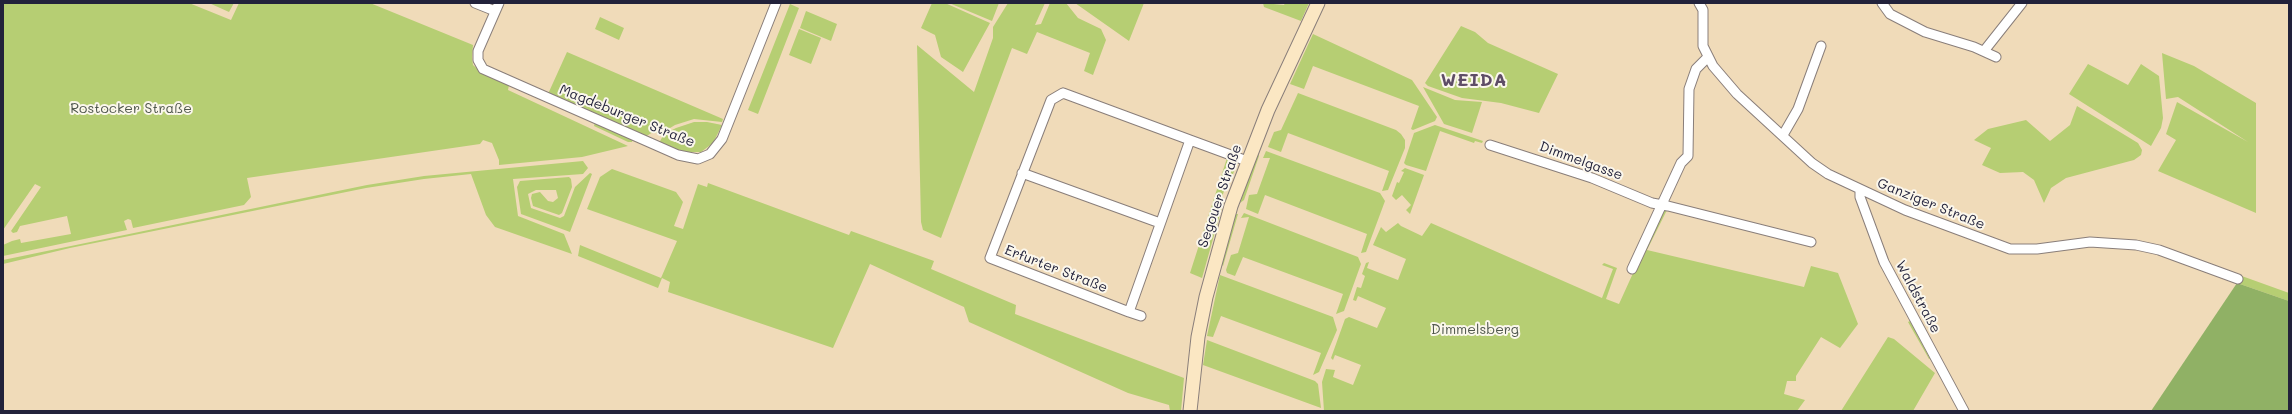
<!DOCTYPE html>
<html>
<head>
<meta charset="utf-8">
<style>
  body { margin:0 }
  #map { position:relative; width:2292px; height:414px; overflow:hidden; background:#f0dbb9; font-family:Mali,sans-serif }
  canvas { display:block }
  .frame { position:absolute; inset:0; border:4px solid #22223b; pointer-events:none }
</style>
</head>
<body>
<div id="map">
<canvas width="2292" height="414"></canvas>
<div class="frame"></div>
</div>
<script>
const c = document.querySelector('canvas').getContext('2d');
c.lineJoin = 'round';
function fillPath(path, color) {
  c.fillStyle = color;
  c.fill(path, 'evenodd');
}
function shape(rows) {
  const path = new Path2D();
  for (const r of rows) {
    path.moveTo(r[0], r[1]);
    for (let i = 2; i < r.length; i += 2) path.lineTo(r[i], r[i + 1]);
  }
  return path;
}
function stroke(path, color, width, dash) {
  c.strokeStyle = color;
  c.lineWidth = width;
  c.lineCap = dash ? 'butt' : 'round';
  c.setLineDash(dash || []);
  c.stroke(path);
}
function label(font, color, halo, rows, align = 'center') {
  c.font = font + ' Mali,sans-serif';
  c.lineWidth = 4;
  c.setLineDash([]);
  c.textBaseline = 'middle';
  c.strokeStyle = halo;
  c.fillStyle = color;
  for (const [text, x, y, turn = 0] of rows) {
    c.save();
    c.translate(x, y);
    c.rotate((+turn || 0) * Math.PI / 180);
    c.textAlign = isNaN(turn) ? turn : align;
    if (halo) c.strokeText(text, 0, 0);
    c.fillText(text, 0, 0);
    c.restore();
  }
}
fillPath(shape([
  [3,3,189,3,231,20,239,3,370,3,473,45,472,57,473,65,481,72,509,85,508,90,628,146,582,157,499,165,499,160,492,143,483,140,480,144,247,178,251,197,244,205,133,228,131,220,128,219,124,221,127,230,3,256,3,245,12,241,20,239,21,243,71,234,67,216,20,226,17,232,13,233,11,231,41,187,35,184,3,230],
  [209,3,234,3,229,12],
  [932,3,945,3,990,23,963,72,941,57,935,35,921,28],
  [949,3,999,3,992,21],
  [1008,3,1045,3,1035,25,1041,24,1050,3,1066,3,1078,18,1101,29,1106,40,1093,75,1084,71,1090,53,1037,32,1027,54,1012,48,941,238,923,230,921,222,917,45,974,92,993,38,993,27],
  [1075,3,1144,3,1129,41],
  [1263,3,1284,5,1285,3,1309,3,1301,21,1264,7],
  [790,4,799,8,758,114,748,110],
  [806,11,837,24,831,41,800,28],
  [600,17,624,28,619,40,595,29],
  [1461,26,1475,32,1488,43,1558,74,1539,113,1501,103,1462,98,1428,86,1425,83],
  [799,29,821,38,811,64,789,55],
  [1313,34,1412,80,1437,117,1435,121,1413,130,1411,129,1419,106,1313,66,1304,89,1290,84],
  [567,52,723,119,722,122,694,119,675,125,660,134,653,132,645,137,548,94],
  [2162,53,2194,66,2256,103,2256,213,2158,171,2176,140,2166,134,2177,102,2248,142,2178,97,2166,99],
  [2088,64,2128,85,2141,64,2159,76,2163,118,2161,128,2151,146,2069,94],
  [1423,87,1455,100,1482,102,1472,133,1444,124],
  [1298,93,1396,130,1401,134,1405,140,1405,148,1388,190,1382,191,1389,171,1288,133,1281,152,1268,147,1274,132,1281,130],
  [2077,106,2138,143,2142,150,2141,155,2134,160,2066,178,2051,188,2044,203,2034,180,2023,172,2000,173,1982,165,1991,148,1974,140,1988,129,2026,120,2050,141,2070,125],
  [595,122,633,139,632,142,628,142,594,126],
  [694,122,707,122,722,125,713,143,701,152,690,152,688,155,659,143,664,134,676,128],
  [1435,125,1483,141,1482,143,1475,141,1474,143,1440,131,1426,171,1406,165,1404,163,1414,133],
  [1266,151,1380,193,1385,201,1366,252,1361,253,1367,234,1265,195,1258,214,1246,209,1249,195,1257,194,1270,158,1263,158],
  [1258,153,1259,156,1244,200,1240,203],
  [1227,158,1234,162,1236,166,1230,182,1227,182,1219,206,1222,207,1202,278,1190,273],
  [583,161,588,168,583,174,513,179,518,216,564,234,572,254,495,227,486,215,471,174,424,179,366,188,70,248,3,264,3,260,367,185,424,176],
  [1405,168,1424,175,1410,214,1406,210,1411,205,1402,195,1396,200,1392,196,1397,182,1399,183,1404,172,1401,171],
  [612,169,676,192,683,202,674,226,683,229,698,184,707,187,708,183,849,235,851,231,934,261,931,269,1016,305,1015,314,1184,378,1181,411,1170,411,1169,405,1128,393,969,322,964,307,870,264,833,348,668,292,670,282,662,278,658,288,578,256,580,245,661,278,677,241,587,209,600,177],
  [590,173,592,174,570,232,521,214,517,187,520,181,569,177,571,179,572,187,562,213,559,215,533,206,531,198,532,194,540,192,548,201,553,202,558,198,556,190,536,190,528,194,531,208,560,218,564,216,575,187],
  [1664,210,1667,210,1647,250,1804,287,1811,266,1838,273,1858,324,1840,348,1821,337,1796,376,1796,381,1787,381,1784,394,1805,400,1797,411,1324,411,1322,382,1326,369,1335,370,1333,377,1353,385,1361,365,1335,355,1333,360,1331,358,1345,319,1349,317,1377,328,1386,308,1358,296,1356,301,1353,300,1357,287,1361,288,1365,276,1362,274,1366,263,1369,262,1367,268,1398,280,1406,259,1373,245,1381,227,1386,232,1398,223,1401,226,1422,236,1431,223,1602,298,1613,269,1602,265,1604,263,1617,268,1606,299,1619,304,1659,216],
  [1244,213,1358,257,1361,264,1344,311,1336,314,1343,294,1243,257,1235,276,1227,273,1226,270,1231,255,1238,253,1249,217,1241,218],
  [1236,214,1238,214,1223,266,1222,265],
  [1220,275,1333,317,1337,330,1319,372,1313,375,1321,353,1221,316,1213,337,1207,336],
  [2239,275,2289,293,2289,301,2237,283],
  [1910,321,1930,359,1929,359,1908,322],
  [1888,337,1894,339,1935,373,1913,411,1841,411],
  [1207,340,1315,381,1318,384,1321,408,1203,365]
]), '#b6ce73');
fillPath(shape([
  [2237,283,2289,301,2289,411,2151,411]
]), '#90b165');
const street = shape([
  [475,3,495,11],
  [499,3,478,51,478,60,483,69,678,155,698,159,710,154,722,139,776,3],
  [1699,3,1703,10,1703,46,1713,66,1737,94,1812,163,1828,174,1905,210,2010,249,2037,249,2090,242,2136,245,2159,250,2238,279],
  [1882,3,1890,14,1925,32,1974,47,1996,57],
  [1984,51,2022,3],
  [1063,93,1190,140,1129,312,990,258,1051,100,1063,93],
  [1783,135,1798,109,1821,46],
  [1190,140,1247,161],
  [1490,145,1592,178,1652,203,1668,206,1811,242],
  [1022,173,1160,223],
  [1860,191,1860,197,1884,262,1964,411],
  [1632,269,1681,163,1688,156,1689,89,1696,69,1707,58],
  [1129,312,1141,316]
]);
const secondary = shape([
  [1190,411,1198,337,1206,297,1231,206,1268,110,1318,3]
]);
stroke(street, '#897e7a', 11);
stroke(secondary, '#897e7a', 15);
stroke(street, '#fff', 9);
stroke(secondary, '#fbe7c3', 13);
label('14px', '#4e564c', '#fbf7ec', [
  ["Rostocker Straße",131,109],
  ["Dimmelsberg",1475,330]
]);
label('14px', '#22223b', '#fbf7ec', [
  ["Magdeburger Straße",627,116,22],
  ["Dimmelgasse",1581,161,20],
  ["Segouer Straße",1220,196,-71],
  ["Ganziger Straße",1931,204,22],
  ["Erfurter Straße",1056,269,21],
  ["Waldstraße",1918,297,62]
]);
c.letterSpacing = '1px';
label('bold 18px', '#5e4d66', '#fbf7ec', [
  ["WEIDA",1474,80]
]);
c.letterSpacing = '0px';
</script>
</body>
</html>
